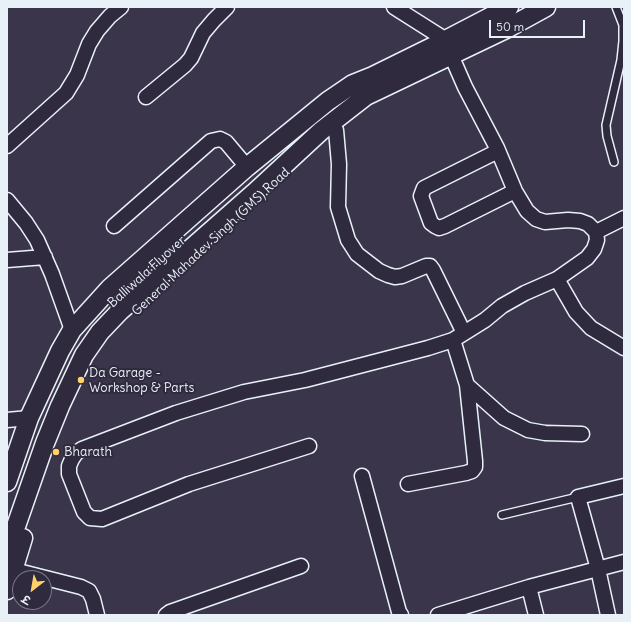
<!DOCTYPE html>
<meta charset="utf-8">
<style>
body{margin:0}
#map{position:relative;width:631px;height:622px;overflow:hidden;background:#3a354a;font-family:Delius,"Playpen Sans Deva",sans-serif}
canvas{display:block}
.frame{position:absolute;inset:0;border:8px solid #e8f1f8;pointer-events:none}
.north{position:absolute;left:12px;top:570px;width:40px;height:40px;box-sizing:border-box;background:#2f2a3d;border:1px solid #797a88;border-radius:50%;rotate:211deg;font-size:11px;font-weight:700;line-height:16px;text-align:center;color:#e8f1f8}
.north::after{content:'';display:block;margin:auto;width:14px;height:18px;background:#ffd166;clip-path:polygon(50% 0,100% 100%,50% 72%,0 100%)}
.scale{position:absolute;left:489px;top:20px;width:96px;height:18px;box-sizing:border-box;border:2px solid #e8f1f8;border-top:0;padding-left:5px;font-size:12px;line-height:14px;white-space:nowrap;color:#e8f1f8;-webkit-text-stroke:3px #2f2a3d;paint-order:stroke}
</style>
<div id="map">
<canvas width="631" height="622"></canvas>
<div class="frame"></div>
<div class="north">उ</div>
<div class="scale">50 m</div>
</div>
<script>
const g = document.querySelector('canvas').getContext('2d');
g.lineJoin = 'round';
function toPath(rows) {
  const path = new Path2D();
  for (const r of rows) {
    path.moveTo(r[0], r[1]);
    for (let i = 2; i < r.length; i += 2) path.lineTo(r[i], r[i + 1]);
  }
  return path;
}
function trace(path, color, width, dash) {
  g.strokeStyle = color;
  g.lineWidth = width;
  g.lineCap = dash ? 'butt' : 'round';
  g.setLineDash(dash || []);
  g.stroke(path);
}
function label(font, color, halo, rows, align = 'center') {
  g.font = font + ' Delius,sans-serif';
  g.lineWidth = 4;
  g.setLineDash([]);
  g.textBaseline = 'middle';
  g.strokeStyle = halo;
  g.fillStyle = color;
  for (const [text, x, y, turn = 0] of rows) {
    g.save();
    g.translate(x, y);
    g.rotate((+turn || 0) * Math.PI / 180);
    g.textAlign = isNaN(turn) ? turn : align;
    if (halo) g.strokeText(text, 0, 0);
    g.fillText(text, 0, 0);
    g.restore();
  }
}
const service = toPath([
 [614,162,607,136,606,125,621,60,623,41,623,25,616,7],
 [502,515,578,497]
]);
const minor = toPath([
 [394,7,446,40],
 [451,55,465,87,497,148,515,191,527,211,536,219,545,222,568,220,580,221,588,224,596,232,597,240,594,249,587,258,557,279],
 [146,97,185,65,191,58,203,33,214,20,227,7],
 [336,130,339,164,338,207,348,240,357,254,379,271,388,275,395,277,402,276,426,266,430,266,433,270,464,333],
 [7,146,66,93,77,75,89,44,97,31,110,16,121,7],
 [498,151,424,188,421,196,431,223,435,226,439,228,445,226,515,191],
 [7,200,26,223,37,240,52,274,72,330],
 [114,226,211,141,220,139,226,142,247,167],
 [596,232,624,218],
 [7,260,45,257],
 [453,340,467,385,504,418,528,430,545,433,582,434],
 [7,420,29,418],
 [309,446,189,484,102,519,90,518,84,512,69,474,69,466,72,459,76,453,82,449,176,413,244,392,305,380,428,348,453,340,485,320,502,306,525,293,557,279,576,312,591,328,624,348],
 [362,476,399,612,401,615],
 [408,484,466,473,472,471,475,467,475,461,467,385],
 [14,570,81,587,89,591,93,599,97,615],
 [529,587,536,615],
 [166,615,170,612,301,566],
 [438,615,529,587,624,562],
 [608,615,598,569,578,497,624,486]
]);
const tertiary = toPath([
 [7,482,29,418,60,351,72,330,110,288,247,167,328,101,353,84,373,76,436,45,509,7],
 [7,552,45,443,60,406,84,355,100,332,120,311,254,193,321,131,366,96,506,29,546,7],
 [7,590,23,538]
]);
trace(service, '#e8f1f8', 10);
trace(minor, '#e8f1f8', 17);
trace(tertiary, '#e8f1f8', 21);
trace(service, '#2f2a3d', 7);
trace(minor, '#2f2a3d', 14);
trace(tertiary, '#2f2a3d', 18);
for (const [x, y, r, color] of [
 [81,380,4,"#ffd166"],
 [56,452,4,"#ffd166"]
]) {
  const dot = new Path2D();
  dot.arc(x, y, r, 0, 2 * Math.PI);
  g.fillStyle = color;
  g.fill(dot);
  trace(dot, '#2f2a3d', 1.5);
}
label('13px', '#e8f1f8', '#2f2a3d', [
 ["General Mahadev Singh (GMS) Road",211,242,-43],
 ["Balliwala Flyover",147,272,-42]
]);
label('13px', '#e8f1f8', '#2f2a3d', [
 ["Da Garage -",89,373],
 ["Workshop & Parts",89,388],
 ["Bharath",64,452]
], 'left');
</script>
